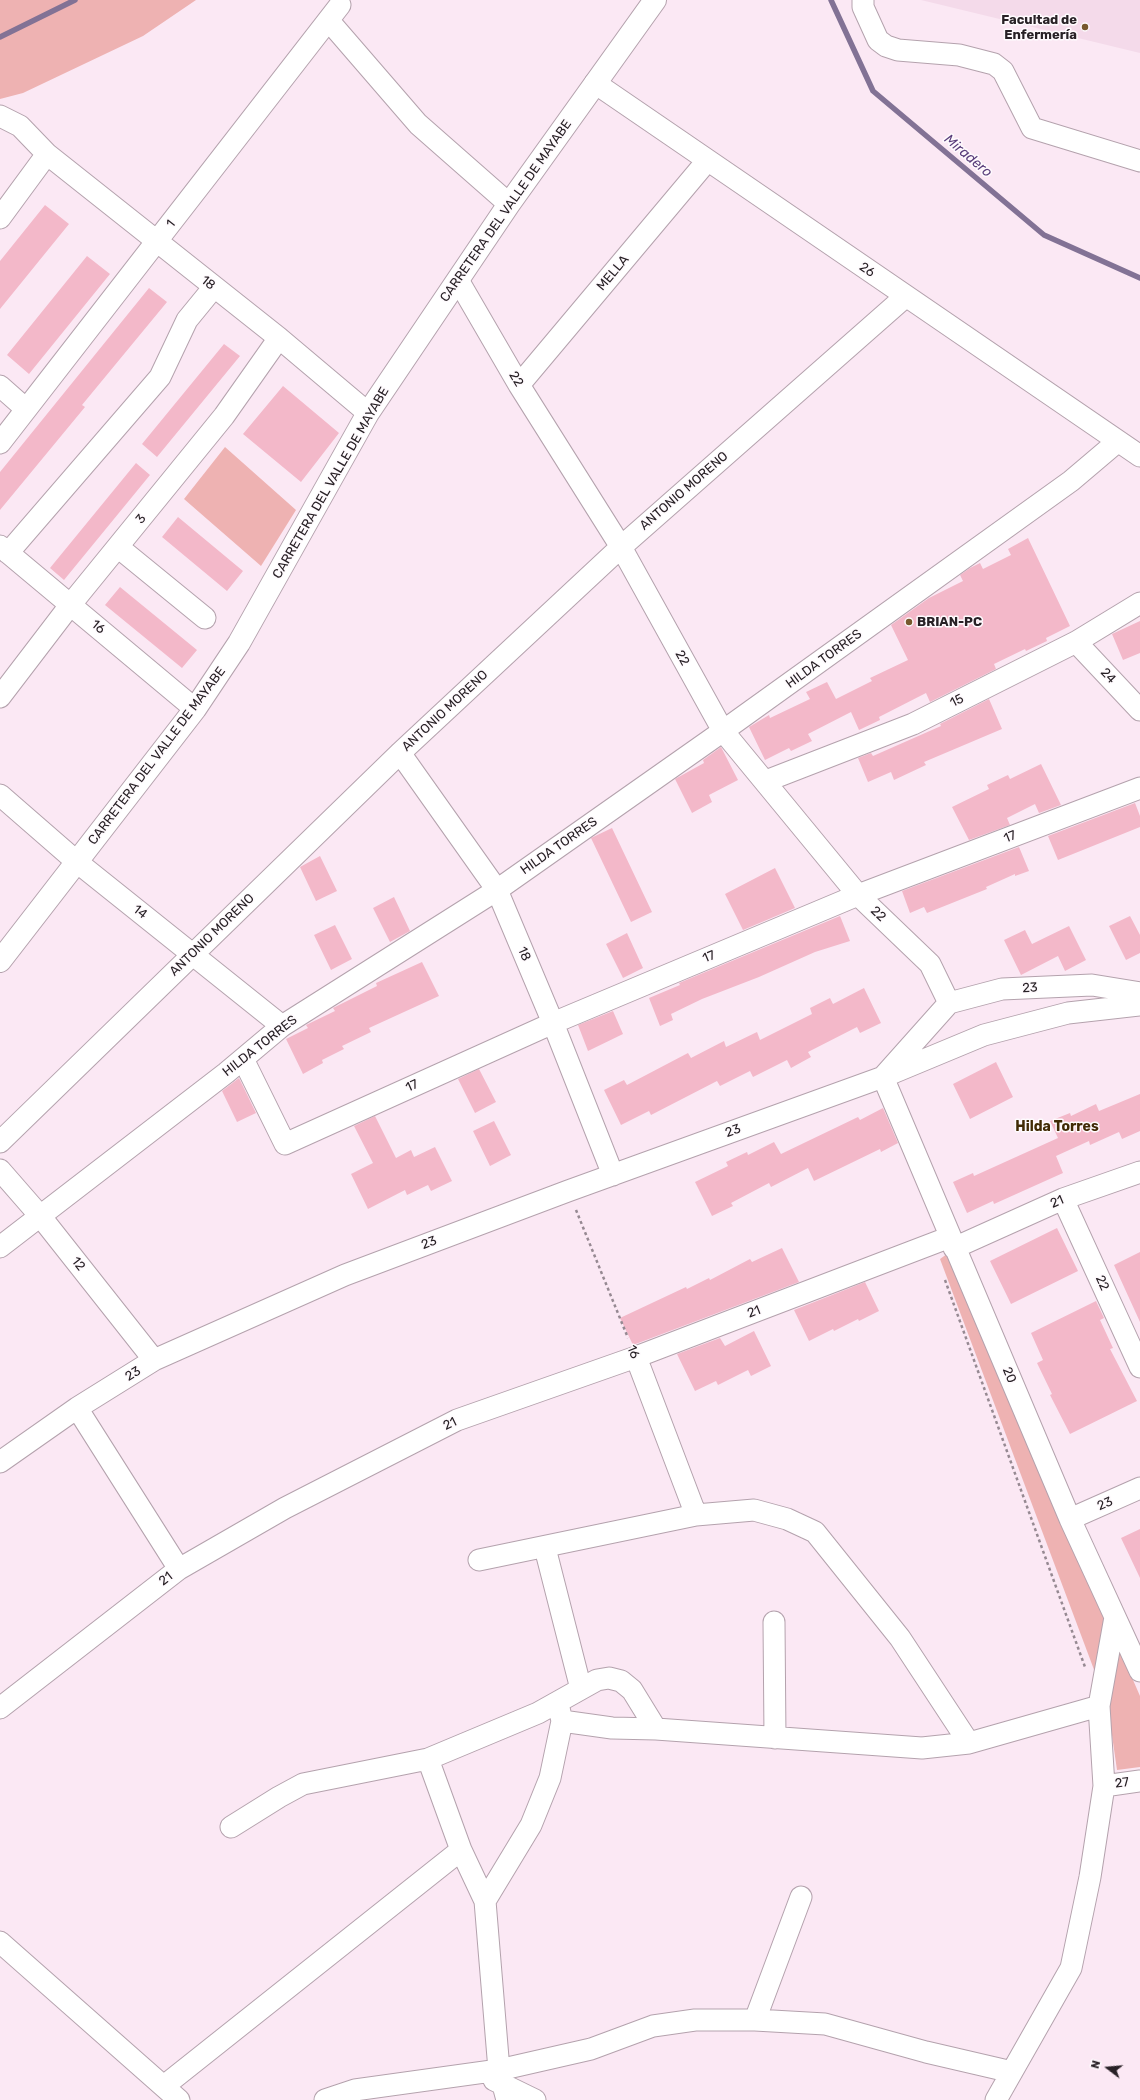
<!DOCTYPE html>
<meta charset="utf-8">
<style>
body{margin:0}
#map{position:relative;width:1140px;height:2100px;overflow:hidden;background:#fbe8f4;font-family:Rubik,sans-serif}
canvas{display:block}
.north{position:absolute;left:1088px;top:2048px;width:40px;height:40px;-webkit-text-stroke:3px #fefafd;paint-order:stroke;rotate:286deg;font-size:11px;font-weight:700;line-height:16px;text-align:center;color:#282126}
.north::after{content:'';display:block;margin:auto;width:14px;height:18px;background:#282126;clip-path:polygon(50% 0,100% 100%,50% 72%,0 100%)}
</style>
<div id="map">
<canvas width="1140" height="2100"></canvas>
<div class="north">N</div>
</div>
<script>
const g = document.querySelector('canvas').getContext('2d');
g.lineJoin = 'round';
function fillPath(path, color) {
  g.fillStyle = color;
  g.fill(path, 'evenodd');
}
function toPath(rows) {
  const path = new Path2D();
  for (const r of rows) {
    path.moveTo(r[0], r[1]);
    for (let i = 2; i < r.length; i += 2) path.lineTo(r[i], r[i + 1]);
  }
  return path;
}
function trace(path, color, width, dash) {
  g.strokeStyle = color;
  g.lineWidth = width;
  g.lineCap = dash ? 'butt' : 'round';
  g.setLineDash(dash || []);
  g.stroke(path);
}
function label(font, color, halo, rows, align = 'center') {
  g.font = font + ' Rubik,sans-serif';
  g.lineWidth = 3;
  g.setLineDash([]);
  g.textBaseline = 'middle';
  g.strokeStyle = halo;
  g.fillStyle = color;
  for (const [text, x, y, turn = 0] of rows) {
    g.save();
    g.translate(x, y);
    g.rotate((+turn || 0) * Math.PI / 180);
    g.textAlign = isNaN(turn) ? turn : align;
    if (halo) g.strokeText(text, 0, 0);
    g.fillText(text, 0, 0);
    g.restore();
  }
}
fillPath(toPath([
 [921,0,1140,0,1140,53]
]), '#f4daea');
fillPath(toPath([
 [0,0,196,0,143,36,23,93,0,99],
 [225,447,296,510,261,566,184,499],
 [947,1254,1140,1696,1140,1767,1117,1770,1108,1707,940,1259]
]), '#eeb2b2');
trace(toPath([
 [831,0,873,91,1044,235,1140,278],
 [0,37,75,0]
]), '#827295', 5.5);
fillPath(toPath([
 [45,205,69,224,0,309,0,261],
 [87,256,110,274,29,374,7,355],
 [149,288,167,302,82,405,85,407,0,510,0,472],
 [224,344,240,356,157,457,142,444],
 [283,386,339,433,301,482,243,434],
 [136,463,150,475,64,580,50,568],
 [178,517,243,571,227,591,162,537],
 [1028,538,1070,626,1046,638,1047,641,1026,651,1025,649,994,664,996,669,930,702,926,693,879,717,880,720,859,730,851,712,808,734,812,741,791,751,789,748,765,760,749,727,769,715,770,718,810,699,806,692,827,682,836,699,872,681,870,678,908,660,891,625,929,598,963,581,960,575,970,568,980,563,983,569,1011,555,1008,549],
 [120,587,197,650,182,668,105,605],
 [1140,621,1140,653,1123,660,1112,634],
 [989,699,1002,729,924,762,926,765,894,780,891,772,868,782,858,758,871,753,873,756,941,726,940,724],
 [721,747,738,780,709,795,712,802,692,813,675,779,704,763,703,760],
 [1041,764,1061,805,1039,813,1035,804,1007,818,1010,825,969,840,952,807,989,789,987,785,1008,775,1010,779],
 [1135,803,1140,816,1140,827,1058,860,1048,836],
 [612,828,652,912,631,922,591,838],
 [1019,847,1029,871,1015,876,1015,874,986,887,987,889,927,913,924,907,910,913,902,891],
 [320,856,337,891,316,901,300,867],
 [775,868,795,908,743,930,725,894],
 [394,897,410,931,390,942,373,908],
 [840,916,850,941,815,952,759,977,702,999,671,1014,673,1020,660,1026,649,998,680,985,679,983],
 [1130,916,1140,935,1140,953,1126,960,1109,926],
 [335,925,352,959,331,970,314,935],
 [1069,926,1086,960,1065,971,1058,956,1021,975,1004,940,1025,930,1032,944],
 [627,933,643,968,623,978,606,944],
 [422,962,439,996,369,1028,371,1032,342,1046,344,1049,322,1060,323,1063,303,1074,286,1039,308,1028,306,1025,335,1011,333,1008,377,986,376,983],
 [864,988,881,1023,860,1033,857,1027,808,1052,811,1057,791,1068,787,1060,753,1077,750,1071,720,1086,717,1081,651,1115,649,1111,621,1125,604,1090,624,1080,627,1085,688,1053,691,1058,724,1041,726,1047,757,1032,760,1040,812,1014,810,1008,830,998,833,1004],
 [613,1011,623,1034,588,1051,578,1025],
 [996,1062,1013,1097,970,1119,953,1084],
 [479,1069,496,1102,475,1113,458,1079],
 [239,1078,256,1113,237,1122,222,1091],
 [1140,1094,1140,1131,1122,1139,1119,1132,1090,1145,1089,1141,1056,1156,1063,1173,994,1204,993,1201,967,1213,953,1182,973,1173,974,1176,1058,1138,1050,1121,1070,1113,1071,1116,1096,1104,1099,1111],
 [883,1108,898,1143,881,1152,880,1149,814,1181,808,1168,771,1187,769,1183,731,1203,733,1206,712,1216,695,1182,728,1166,726,1162,747,1152,748,1155,774,1142,781,1154,858,1117,860,1120],
 [375,1116,396,1158,411,1150,414,1157,435,1147,452,1181,431,1191,428,1185,407,1195,405,1190,368,1209,351,1174,373,1163,354,1126],
 [494,1121,511,1155,490,1166,473,1131],
 [1057,1228,1078,1271,1011,1304,990,1261],
 [782,1248,799,1282,633,1345,620,1318,686,1287,687,1289,709,1278,710,1280,750,1259,752,1262],
 [1140,1252,1140,1322,1114,1265],
 [865,1282,879,1311,859,1321,858,1319,834,1331,833,1329,809,1341,794,1310],
 [1096,1301,1104,1318,1100,1320,1113,1348,1110,1349,1137,1401,1070,1434,1050,1395,1052,1394,1037,1363,1043,1360,1031,1333],
 [754,1331,771,1366,751,1376,748,1370,718,1385,716,1381,695,1391,677,1354,720,1338,725,1346],
 [1140,1529,1140,1578,1121,1538]
]), '#f3b8c9');
const minor = toPath([
 [863,0,863,7,878,40,886,46,898,50,959,55,994,64,1003,71,1032,128,1140,161],
 [329,21,418,124,509,204],
 [595,83,1140,456],
 [0,116,20,126,47,154,279,338,368,413],
 [0,218,47,154],
 [458,280,519,385,621,547,723,731,858,895,930,964,949,1003],
 [519,385,707,161],
 [0,386,26,409],
 [0,443,340,5],
 [0,546,195,709],
 [118,547,205,618],
 [8,553,160,377,187,320,214,287],
 [1076,642,1140,710],
 [0,697,71,604,224,416,279,338],
 [400,753,497,890,553,1023,613,1175],
 [766,781,913,724,1076,642,1140,603],
 [0,795,77,862,282,1026],
 [1140,993,1092,985,1002,989,949,1003,883,1077,1070,1519,1140,1671],
 [243,1059,285,1144,553,1023,858,895,1140,788],
 [0,1142,400,753,621,547,906,296],
 [0,1170,41,1217,154,1360],
 [1063,1199,1140,1367],
 [0,1247,226,1073,282,1026,497,890,723,731,1071,481,1117,442],
 [954,1248,1063,1199,1140,1172],
 [636,1357,696,1515],
 [77,1408,179,1569],
 [0,1462,77,1408,154,1360,345,1275,568,1191,883,1077,984,1035,1068,1013,1140,1005],
 [1070,1519,1140,1488],
 [545,1548,581,1689],
 [479,1560,696,1515,754,1510,787,1519,815,1532,900,1638,969,1743],
 [774,1622,775,1738],
 [0,1708,179,1569,285,1508,457,1420,636,1357,950,1237],
 [562,1721,612,1728,656,1729,922,1748,969,1743,1099,1706],
 [428,1759,461,1850,485,1901,499,2070,507,2100],
 [1104,1786,1140,1781],
 [231,1827,279,1797,303,1784,428,1759,538,1713,597,1680,609,1678,621,1681,632,1690,656,1729],
 [485,1901,531,1825,550,1778,562,1721,559,1708],
 [0,1942,179,2100],
 [755,2020,801,1897],
 [494,2080,535,2100],
 [164,2086,461,1850],
 [325,2100,355,2090,499,2070,591,2049,653,2026,695,2020,755,2020,825,2024,926,2052,1012,2072],
 [996,2100,1071,1968,1090,1877,1104,1786,1099,1706,1115,1617]
]);
const major = toPath([
 [0,961,195,709,239,643,368,413,509,204,655,0]
]);
trace(minor, '#b4a2ad', 23);
trace(major, '#b4a2ad', 24);
trace(toPath([
 [576,1210,628,1338],
 [945,1280,1085,1667]
]), '#968992', 2.5, [3, 3]);
trace(minor, '#fff', 21);
trace(major, '#fff', 22);
for (const [x, y, r, color] of [
 [1085,27,4,"#77582d"],
 [909,622,4,"#77582d"]
]) {
  const dot = new Path2D();
  dot.arc(x, y, r, 0, 2 * Math.PI);
  g.fillStyle = color;
  g.fill(dot);
  trace(dot, '#fefafd', 1.5);
}
label('bold 13px', '#282126', '#fefafd', [
 ["Facultad de",1077,20],
 ["Enfermería",1077,35],
 ["BRIAN-PC",917,622,"left"]
], 'right');
label('13px', '#282126', '#fefafd', [
 ["CARRETERA DEL VALLE DE MAYABE",506,211,-55],
 ["1",171,224,-52],
 ["26",867,270,34],
 ["MELLA",613,273,-50],
 ["18",208,283,39],
 ["22",516,379,59],
 ["CARRETERA DEL VALLE DE MAYABE",331,483,-60],
 ["ANTONIO MORENO",684,491,-41],
 ["3",141,519,-51],
 ["16",98,627,40],
 ["22",682,658,61],
 ["HILDA TORRES",824,659,-36],
 ["24",1108,676,47],
 ["15",957,701,-27],
 ["ANTONIO MORENO",445,711,-43],
 ["CARRETERA DEL VALLE DE MAYABE",157,756,-53],
 ["17",1010,837,-21],
 ["HILDA TORRES",559,846,-35],
 ["14",140,912,38],
 ["22",878,914,44],
 ["ANTONIO MORENO",212,935,-44],
 ["18",524,954,67],
 ["17",709,957,-23],
 ["23",1030,988,-3],
 ["HILDA TORRES",260,1046,-38],
 ["17",412,1086,-24],
 ["23",733,1131,-20],
 ["21",1057,1202,-23],
 ["23",429,1243,-21],
 ["12",78,1264,52],
 ["22",1102,1283,65],
 ["21",754,1312,-21],
 ["16",633,1352,68],
 ["23",133,1374,-32],
 ["20",1009,1375,67],
 ["21",450,1424,-26],
 ["23",1105,1504,-24],
 ["21",166,1579,-38],
 ["27",1122,1783,-8]
]);
label('italic 14px', '#5a3e7b', '#fefafd', [
 ["Miradero",968,156,40]
]);
label('bold 14px', '#412a05', '#fefafd', [
 ["Hilda Torres",1057,1127]
]);
</script>
